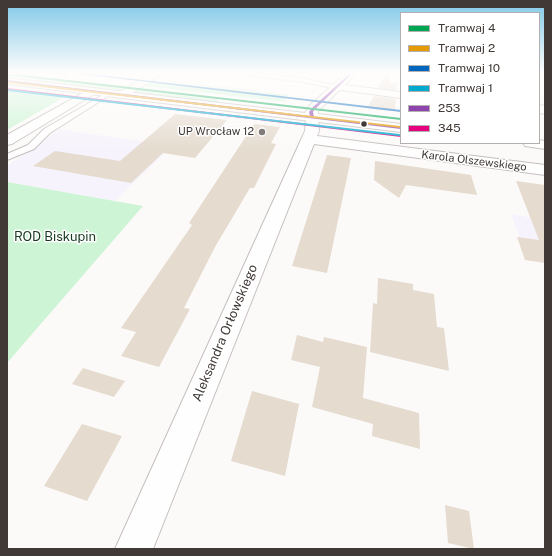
<!DOCTYPE html>
<meta charset="utf-8">
<style>
body{margin:0}
#map{position:relative;width:552px;height:556px;overflow:hidden;background:#fcfaf9;font-family:"Public Sans",sans-serif}
canvas{display:block}
.frame{position:absolute;inset:0;border:8px solid #403936;pointer-events:none}
.legend{position:absolute;left:400px;top:12px;width:140px;height:132px;box-sizing:border-box;background:#fff;border:1px solid #b3b0af;margin:0;padding:5px 7px;list-style:none;font-size:12px;color:#403936}
.legend li{display:flex;align-items:center;gap:8px;height:20px}
.legend b{width:20px;border:1px solid #b3b0af}
</style>
<div id="map">
<canvas width="552" height="556"></canvas>
<div class="frame"></div>
<ul class="legend">
<li><b style="height:5px;background:#00a651"></b>Tramwaj 4</li>
<li><b style="height:5px;background:#e59b05"></b>Tramwaj 2</li>
<li><b style="height:5px;background:#0065bd"></b>Tramwaj 10</li>
<li><b style="height:5px;background:#00a9ce"></b>Tramwaj 1</li>
<li><b style="height:5px;background:#8e44ad"></b>253</li>
<li><b style="height:5px;background:#e5007d"></b>345</li>
</ul>
</div>
<script>
const g = document.querySelector('canvas').getContext('2d');
g.lineJoin = 'round';
function fillPath(path, color) {
  g.fillStyle = color;
  g.fill(path, 'evenodd');
}
function toPath(rows) {
  const path = new Path2D();
  for (const r of rows) {
    path.moveTo(r[0], r[1]);
    for (let i = 2; i < r.length; i += 2) path.lineTo(r[i], r[i + 1]);
  }
  return path;
}
function trace(path, color, width, dash) {
  g.strokeStyle = color;
  g.lineWidth = width;
  g.lineCap = dash ? 'butt' : 'round';
  g.setLineDash(dash || []);
  g.stroke(path);
}
function label(font, color, halo, rows, align = 'center') {
  g.font = font + ' "Public Sans",sans-serif';
  g.lineWidth = 3;
  g.setLineDash([]);
  g.textBaseline = 'middle';
  g.strokeStyle = halo;
  g.fillStyle = color;
  for (const [text, x, y, turn = 0] of rows) {
    g.save();
    g.translate(x, y);
    g.rotate((+turn || 0) * Math.PI / 180);
    g.textAlign = isNaN(turn) ? turn : align;
    if (halo) g.strokeText(text, 0, 0);
    g.fillText(text, 0, 0);
    g.restore();
  }
}
fillPath(toPath([
 [60,129,172,146,115,201,7,182,7,166],
 [511,214,545,220,545,254,524,250]
]), '#f6f3fc');
fillPath(toPath([
 [7,75,44,79,127,89,116,91,7,78],
 [152,81,288,95,284,101,297,103,143,86],
 [7,88,68,95,7,130],
 [136,90,219,100,216,103,136,93,134,91],
 [7,182,143,206,7,363]
]), '#cdf4d5');
fillPath(toPath([
 [386,73,390,73,390,83,397,83,396,90,378,88],
 [374,96,396,99,395,110,391,109,391,111,367,108],
 [175,114,227,120,195,158,163,153,131,183,33,166,55,151,120,161],
 [254,124,280,127,271,143,276,144,254,188,250,188,215,247,184,308,190,309,159,367,121,356,136,332,121,328,192,225,189,223],
 [327,155,351,158,327,273,292,266],
 [375,161,471,175,477,195,406,185,399,198,374,180],
 [516,181,545,185,545,263,525,260,517,237,539,240],
 [378,278,413,284,413,290,434,294,437,327,444,328,449,371,370,352,373,303,377,304],
 [297,335,323,342,324,337,367,347,363,398,419,413,420,449,372,436,373,424,312,407,320,367,291,360],
 [83,368,125,381,114,397,72,384],
 [252,391,299,404,285,476,231,461],
 [82,424,122,436,87,501,44,486],
 [445,505,469,511,474,549,448,543]
]), '#e5dbcf');
const lane = toPath([
 [229,73,254,73,303,78,340,87,337,89,303,82,229,73],
 [108,92,113,93,50,133,34,149,7,160,7,154,28,145,44,129,108,92]
]);
const street = toPath([
 [151,73,164,73,127,96,123,97,117,94,151,73],
 [337,84,401,92,401,98,333,89,332,87,337,84],
 [92,88,96,89,97,91,96,93,12,144,7,145,7,135,92,88],
 [539,105,545,106,545,114,539,113,539,105],
 [312,113,316,114,318,117,319,131,317,136,545,165,545,175,314,144,153,549,115,549,305,131,306,117,308,114,312,113]
]);
const secondary = toPath([
 [346,73,357,73,318,111,318,114,401,124,401,132,7,84,7,78,305,113,309,106,346,73],
 [539,140,545,141,545,149,525,146,523,143,539,143,539,140]
]);
trace(lane, '#c3bfbe', 2);
trace(street, '#c3bfbe', 2);
trace(secondary, '#c3bfbe', 2);
trace(toPath([
 [94,73,121,76],
 [172,82,259,91],
 [7,102,16,98]
]), '#e2e0e0', 1, [1.5, 1]);
fillPath(lane, '#fffefe');
fillPath(street, '#fffefe');
fillPath(secondary, '#fffefe');
fillPath(toPath([
 [350,73,353,73,314,110,313,112,314,117,401,127,401,129,7,82,7,80,310,116,309,112,312,108,350,73]
]), '#8e44ad');
fillPath(toPath([
 [7,88,400,135,401,135,401,137,7,90,7,88]
]), '#e5007d');
fillPath(toPath([
 [7,73,401,118,401,120,7,75,7,73]
]), '#00a651');
fillPath(toPath([
 [7,81,400,126,401,126,401,128,7,83,7,81]
]), '#e59b05');
fillPath(toPath([
 [82,73,401,110,401,112,71,73,82,73]
]), '#0065bd');
fillPath(toPath([
 [7,89,399,134,401,135,399,136,7,91,7,89]
]), '#00a9ce');
const sky = g.createLinearGradient(0, 0, 0, 151);
sky.addColorStop(0, '#7fc8e8');
sky.addColorStop(0.48, '#fefdfc');
sky.addColorStop(1, '#fefdfc00');
g.fillStyle = sky;
g.fillRect(0, 0, 552, 151);
for (const [x, y, r, color] of [
 [364,124,3.5,"#403936"],
 [262,132,4,"#827d7a"]
]) {
  const dot = new Path2D();
  dot.arc(x, y, r, 0, 2 * Math.PI);
  g.fillStyle = color;
  g.fill(dot);
  trace(dot, '#fff', 1.5);
}
label('11px', '#403936', '#fff', [
 ["UP Wrocław 12",254,132]
], 'right');
label('11px', '#403936', '#fff', [
 ["Karola Olszewskiego",474,161,7]
]);
label('13px', '#173a21', '#fff', [
 ["ROD Biskupin",55,237]
]);
label('13px', '#403936', '#fff', [
 ["Aleksandra Orłowskiego",225,333,-67]
]);
</script>
